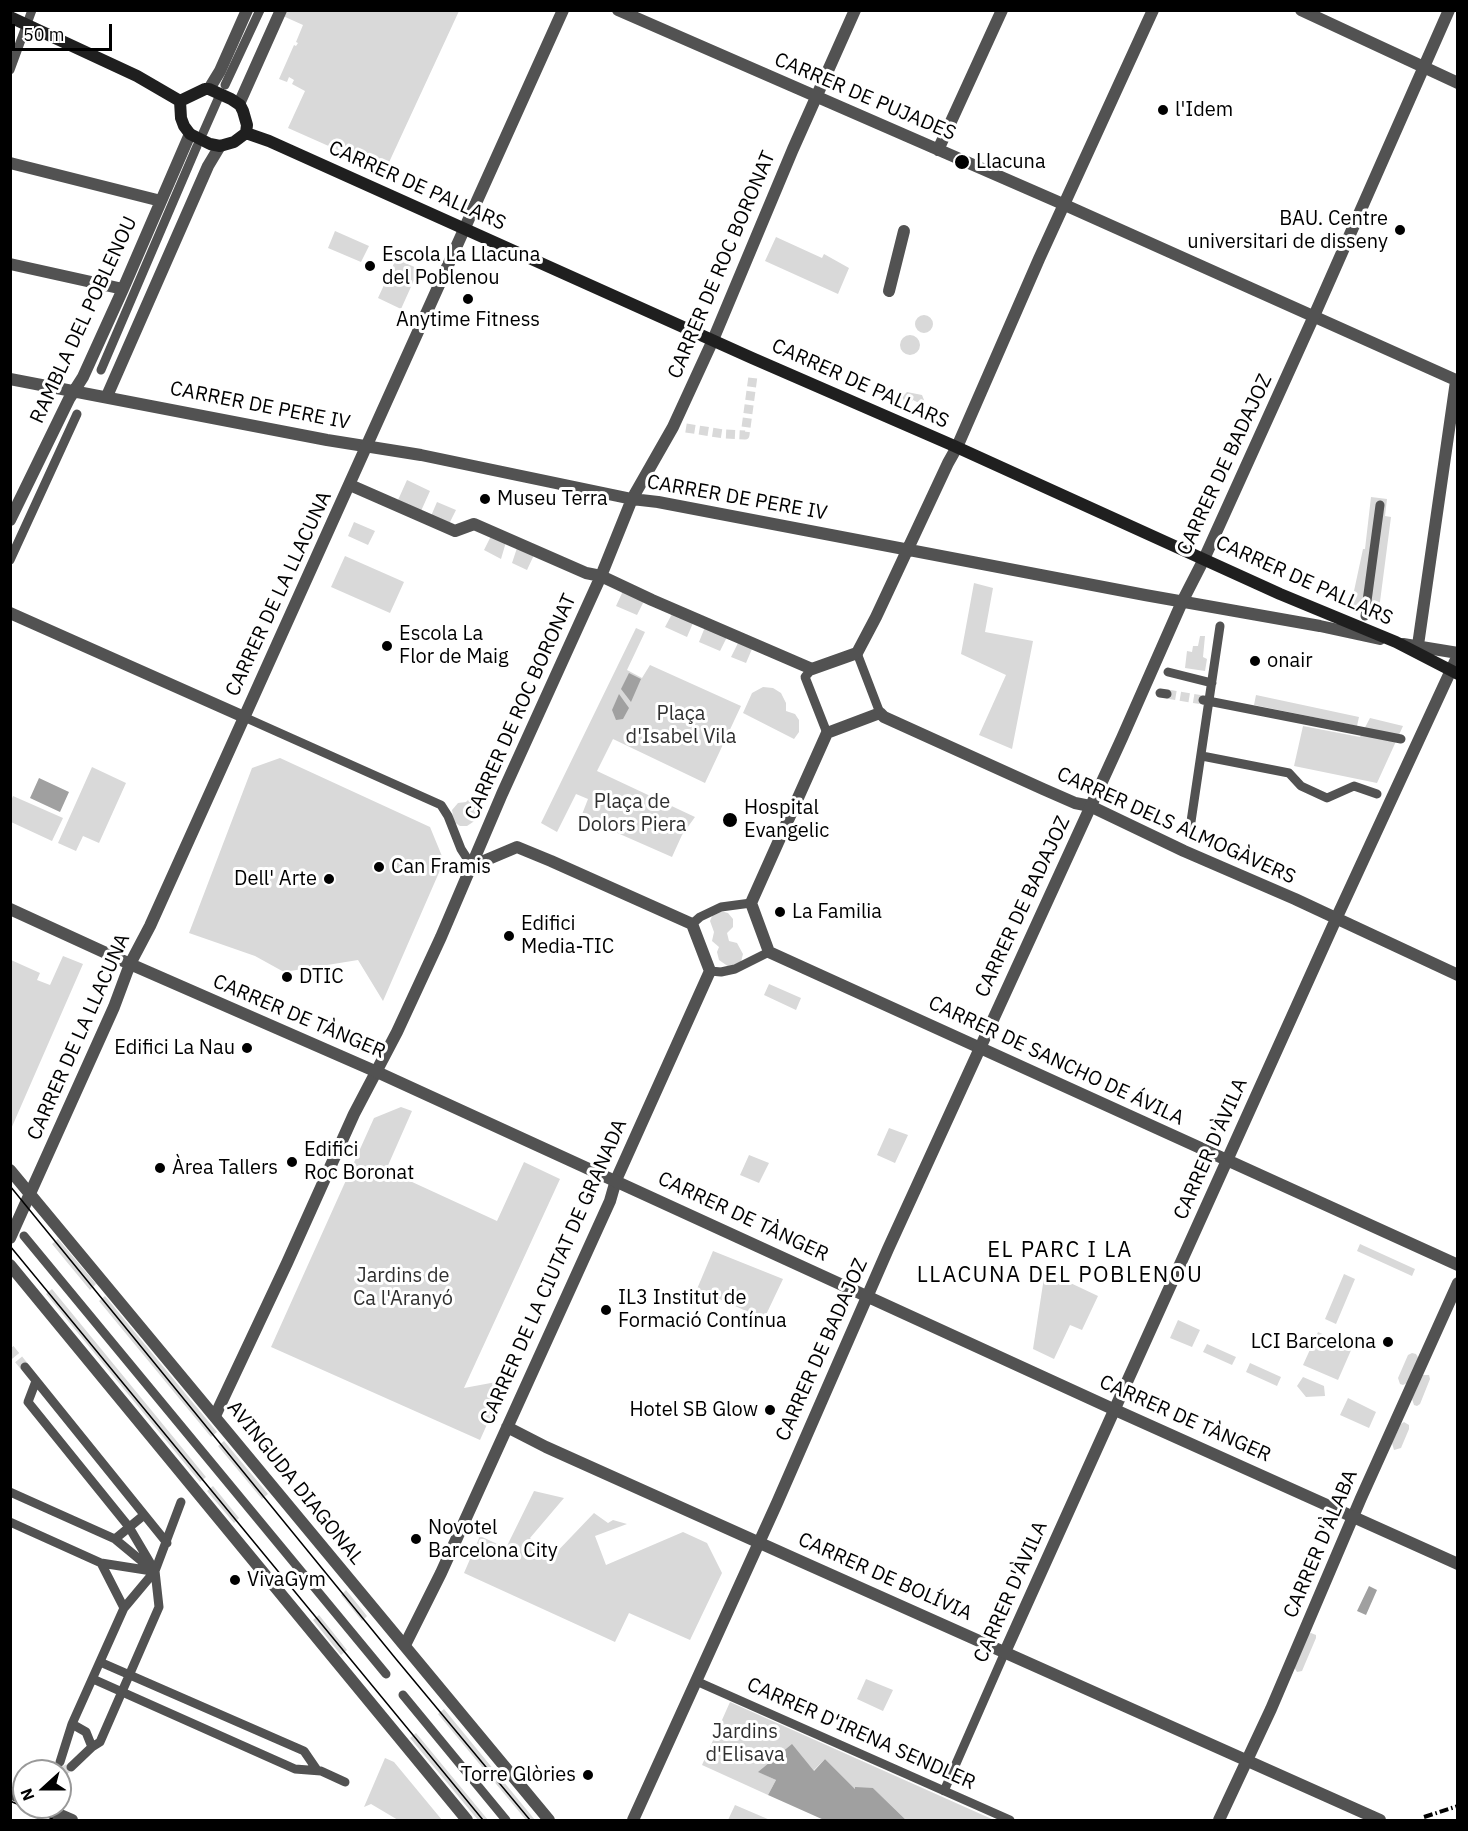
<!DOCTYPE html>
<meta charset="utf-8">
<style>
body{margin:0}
#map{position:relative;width:1468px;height:1831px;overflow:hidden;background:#fff;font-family:"IBM Plex Sans",sans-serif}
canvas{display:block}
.frame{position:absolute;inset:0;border:12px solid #000;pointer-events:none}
.north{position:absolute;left:12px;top:1759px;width:60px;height:60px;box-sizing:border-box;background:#fff;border:2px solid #999;border-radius:50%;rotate:249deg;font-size:16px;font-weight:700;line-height:24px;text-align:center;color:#000}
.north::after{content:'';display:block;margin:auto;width:21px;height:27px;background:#000;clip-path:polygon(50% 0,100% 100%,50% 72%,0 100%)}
.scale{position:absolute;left:12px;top:24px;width:100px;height:27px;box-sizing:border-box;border:3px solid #000;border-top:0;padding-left:8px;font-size:18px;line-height:21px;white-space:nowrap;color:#000;-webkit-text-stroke:4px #fff;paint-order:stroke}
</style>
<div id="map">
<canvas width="1468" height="1831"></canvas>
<div class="frame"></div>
<div class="north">N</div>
<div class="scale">50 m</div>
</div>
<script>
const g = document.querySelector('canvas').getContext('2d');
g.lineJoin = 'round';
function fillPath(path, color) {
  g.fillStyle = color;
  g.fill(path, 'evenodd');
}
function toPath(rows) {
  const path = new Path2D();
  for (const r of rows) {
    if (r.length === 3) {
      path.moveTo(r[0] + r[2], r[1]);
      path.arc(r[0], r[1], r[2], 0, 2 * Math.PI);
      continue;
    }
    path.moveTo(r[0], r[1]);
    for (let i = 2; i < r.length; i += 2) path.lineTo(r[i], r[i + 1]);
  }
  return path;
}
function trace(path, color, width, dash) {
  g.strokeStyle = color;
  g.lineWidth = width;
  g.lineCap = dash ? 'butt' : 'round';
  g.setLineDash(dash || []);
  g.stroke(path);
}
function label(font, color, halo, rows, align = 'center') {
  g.font = font + ' "IBM Plex Sans",sans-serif';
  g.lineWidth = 6;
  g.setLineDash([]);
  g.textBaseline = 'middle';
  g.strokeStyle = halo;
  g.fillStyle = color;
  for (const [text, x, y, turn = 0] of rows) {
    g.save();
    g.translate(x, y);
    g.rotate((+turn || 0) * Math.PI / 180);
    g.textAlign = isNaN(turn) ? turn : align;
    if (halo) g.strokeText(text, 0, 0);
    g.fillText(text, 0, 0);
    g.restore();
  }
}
fillPath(toPath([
 [286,11,459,11,385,171,288,128,305,91,292,84,294,80,289,77,287,82,279,79,294,45,296,46,298,43,296,42,303,25,283,16],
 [335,231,369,246,361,262,328,248],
 [776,237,822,258,824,254,849,268,838,294,765,261],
 [396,259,419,269,401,309,378,298],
 [924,324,9],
 [910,345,10],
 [907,392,922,395,924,400,921,407,917,409,919,403,913,400,909,406,906,404,902,397],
 [407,480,430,491,421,511,398,500],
 [1371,497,1387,499,1385,516,1391,517,1378,617,1351,605,1363,549,1365,549],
 [437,502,456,510,449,524,431,516],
 [354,522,375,531,368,545,348,536],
 [491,536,506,542,501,559,484,550],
 [517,548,534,555,527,570,512,563],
 [345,556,404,582,390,613,331,587],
 [974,583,993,588,985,632,1033,641,1012,749,979,735,1006,675,961,654],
 [623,591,644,601,637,615,616,606],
 [672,614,693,623,687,637,665,627],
 [705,627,727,637,720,651,699,642],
 [636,628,645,632,627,670,642,678,650,665,741,706,705,783,613,739,597,771,695,817,682,835,672,857,581,817,588,799,576,794,557,832,541,823],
 [1200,636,1205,636,1203,657,1207,659,1205,671,1185,668,1187,651,1192,652,1193,646,1198,646],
 [738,643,752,649,746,663,731,657],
 [763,687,773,688,781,693,786,703,786,711,795,714,799,720,799,732,794,739,743,713,752,693],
 [1256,695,1359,717,1357,726,1254,705],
 [1370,718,1403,726,1377,783,1294,766,1303,726,1360,737],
 [280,758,430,827,444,861,383,1001,358,960,284,972,255,956,189,933,252,768],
 [92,767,126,783,99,843,83,836,76,851,58,843],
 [13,796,63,818,52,841,11,822,11,801],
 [470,798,479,801,482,807,473,822,467,826,460,826,454,822,452,810,458,803,466,802],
 [721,911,728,913,733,919,733,927,727,933,729,941,737,943,743,954,741,962,729,967,719,960,717,952,719,947,712,941,714,932,710,921,713,914],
 [63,956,83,964,11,1129,11,960,40,973,37,980,50,985],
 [769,984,801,998,796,1010,764,995],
 [401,1107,412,1111,386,1170,497,1221,524,1162,560,1179,464,1388,507,1380,480,1440,271,1347,374,1118],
 [889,1128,908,1135,895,1163,877,1155],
 [749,1155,769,1163,759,1183,740,1175],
 [58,1239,96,1284,90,1290,52,1244],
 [1360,1244,1415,1269,1412,1276,1357,1251],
 [713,1251,783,1279,764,1319,697,1289],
 [1045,1271,1098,1296,1082,1330,1070,1325,1054,1359,1033,1349],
 [1344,1274,1355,1279,1336,1324,1325,1319],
 [52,1289,206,1477,200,1482,46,1294],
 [105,1296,217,1432,211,1437,99,1301],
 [1178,1320,1200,1330,1192,1347,1170,1338],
 [1318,1332,1352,1348,1338,1380,1303,1365],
 [1207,1344,1236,1357,1232,1365,1203,1352],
 [1412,1353,1416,1354,1419,1359,1407,1383,1403,1385,1400,1384,1398,1378,1408,1355],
 [1250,1363,1281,1377,1277,1386,1246,1372],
 [1423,1375,1429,1375,1430,1379,1420,1404,1417,1406,1414,1405,1412,1399],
 [1303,1377,1324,1386,1325,1396,1306,1397,1297,1386],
 [1348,1398,1376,1412,1369,1428,1340,1415],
 [1404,1422,1409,1425,1409,1429,1401,1448,1394,1450,1392,1443,1401,1424],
 [224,1441,268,1494,262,1499,218,1446],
 [213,1486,239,1518,234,1523,207,1491],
 [534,1491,564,1498,530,1538,550,1559,594,1513,608,1523,613,1520,627,1524,595,1536,606,1565,683,1532,707,1543,722,1573,690,1640,629,1613,615,1642,464,1573,480,1536,506,1548],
 [346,1590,367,1616,362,1621,341,1595],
 [319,1615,347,1650,341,1655,313,1620],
 [1311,1633,1316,1635,1316,1638,1302,1671,1297,1672,1294,1667,1308,1634],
 [866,1679,893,1690,883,1711,857,1699],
 [730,1702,994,1820,906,1820,873,1788,855,1789,825,1759,814,1770,815,1773,759,1772,776,1780,768,1795,702,1765],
 [444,1709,535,1820,526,1820,438,1714],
 [416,1733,488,1820,478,1820,410,1738],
 [385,1758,394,1762,442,1820,398,1820,371,1804,364,1807],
 [735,1805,770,1820,728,1820]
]), '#d9d9d9');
fillPath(toPath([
 [629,673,641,679,631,702,621,689],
 [619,694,629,708,623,719,616,720,612,710],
 [39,778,69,792,60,812,30,798],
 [1369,1586,1377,1590,1366,1615,1357,1611],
 [792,1744,814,1771,825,1759,855,1789,855,1787,873,1788,906,1820,824,1820,768,1795,776,1780,758,1772]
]), '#a0a0a0');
trace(toPath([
 [686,428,724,434,745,435,753,376],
 [1167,694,1203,700],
 [10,1349,25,1367],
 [60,1772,71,1767]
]), '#d9d9d9', 9, [9, 4.5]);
trace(toPath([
 [10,70,32,10],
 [225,85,260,10],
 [203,133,218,99],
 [101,370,197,146],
 [10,560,77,414],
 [1365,616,1380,505],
 [857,653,880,713],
 [812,669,805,677,827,733],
 [1168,672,1212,683],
 [1160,693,1167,694],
 [1203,700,1401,739],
 [244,717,441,805,448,816,461,849,472,866],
 [1202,756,1289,773,1301,786,1327,798,1354,786,1377,794],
 [1189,835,1220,626],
 [692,924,700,917,721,907,751,903],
 [710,971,721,972,735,969,769,952],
 [24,1236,386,1674],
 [25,1367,167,1543],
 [36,1381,28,1402,129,1527,155,1571,159,1607,100,1742,92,1747],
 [10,1492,115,1539,150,1568],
 [10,1522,101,1563,152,1571],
 [115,1539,144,1515],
 [101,1563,124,1608],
 [100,1662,304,1751,317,1770],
 [93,1679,295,1769,321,1771,345,1782],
 [696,1681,1010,1820],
 [403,1695,506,1820],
 [60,1762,72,1724],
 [71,1767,92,1747,86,1732,72,1724,124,1608,155,1571,181,1502],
 [944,1791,1005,1652]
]), '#525252', 9);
trace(toPath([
 [618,10,1056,201,1458,381],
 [209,89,220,71,247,10],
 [239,104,281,10],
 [938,150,1002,10],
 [10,163,161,201],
 [10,264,123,289],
 [889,291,904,231],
 [10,379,327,440,421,455,632,499,658,502,1145,595,1320,626,1380,639],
 [107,396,208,166,220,146],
 [350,485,455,531,474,524,586,573,601,576,652,600,812,669,857,653,876,617,948,463,957,447,1039,259,1153,10],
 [10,520,69,399,83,377,123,289,190,134],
 [10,613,244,717],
 [1403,644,1458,653],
 [1417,652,1456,381],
 [1458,975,1295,899,1184,851,1090,806,1075,803,1043,789,884,717,880,713,827,733,751,903,769,952,1458,1265],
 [215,1416,287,1263,354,1114,397,1032,441,937,502,794,601,576,632,499,673,427,713,340,793,149,855,10],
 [507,1427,546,1447,800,1561,1380,1820],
 [405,1645,441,1573,610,1201,616,1180,710,971,692,924,551,861,517,847,472,866],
 [1005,1652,1336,919,1458,655],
 [10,1793,24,1799],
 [42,1807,72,1820],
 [1219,1820,1271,1709,1361,1498,1458,1283]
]), '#525252', 12);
trace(toPath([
 [1301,10,1458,83],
 [10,909,130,964,377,1072,1113,1409,1458,1564],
 [10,1170,549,1820],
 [10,1238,114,1007,130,964,150,926,224,762,563,10],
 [10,1265,467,1820],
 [633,1820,777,1503,888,1249,1122,738,1182,602,1204,559,1314,316,1449,10]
]), '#525252', 12);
trace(toPath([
 [10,17,137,76,180,101],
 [205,89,209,89,231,99,240,105,243,111,247,125,246,133,234,142,220,146,210,144,190,134,184,126,181,118,180,101,205,89],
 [246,133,269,141,752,358,952,445,1280,594,1396,642,1458,674]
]), '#1f1f1f', 12);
trace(toPath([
 [10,1186,396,1659,530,1820],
 [10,1246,483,1820],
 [10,1801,55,1820]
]), '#000', 1.5);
trace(toPath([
 [1424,1817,1458,1806]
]), '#000', 4, [9, 3, 1.5, 3]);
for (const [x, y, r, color] of [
 [1163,110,6,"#000"],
 [962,162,8,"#000"],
 [1400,230,6,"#000"],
 [370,266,6,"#000"],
 [468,299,6,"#000"],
 [485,499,6,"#000"],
 [387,646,6,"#000"],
 [1255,661,6,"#000"],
 [730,820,8,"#000"],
 [379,867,6,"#000"],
 [329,879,6,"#000"],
 [780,912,6,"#000"],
 [509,936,6,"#000"],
 [287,977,6,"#000"],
 [247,1048,6,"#000"],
 [292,1162,6,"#000"],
 [160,1168,6,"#000"],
 [606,1310,6,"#000"],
 [1388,1342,6,"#000"],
 [770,1410,6,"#000"],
 [416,1539,6,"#000"],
 [235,1580,6,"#000"],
 [588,1775,6,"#000"]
]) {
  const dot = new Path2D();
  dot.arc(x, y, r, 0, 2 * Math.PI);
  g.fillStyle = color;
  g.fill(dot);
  trace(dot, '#fff', 2);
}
label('20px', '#000', '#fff', [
 ["CARRER DE PUJADES",865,97,23],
 ["CARRER DE PALLARS",417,186,24],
 ["CARRER DE ROC BORONAT",722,265,-67],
 ["RAMBLA DEL POBLENOU",84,320,-65],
 ["CARRER DE PALLARS",860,384,24],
 ["CARRER DE PERE IV",260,406,11],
 ["CARRER DE BADAJOZ",1225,465,-65],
 ["CARRER DE PERE IV",737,498,10],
 ["CARRER DE PALLARS",1304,581,24],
 ["CARRER DE LA LLACUNA",279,594,-65],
 ["CARRER DE ROC BORONAT",521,707,-66],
 ["CARRER DELS ALMOGÀVERS",1176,826,24],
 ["CARRER DE BADAJOZ",1023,907,-65],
 ["CARRER DE TÀNGER",299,1017,23],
 ["CARRER DE LA LLACUNA",79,1037,-66],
 ["CARRER DE SANCHO DE ÁVILA",1056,1061,25],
 ["CARRER D'ÀVILA",1211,1149,-66],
 ["CARRER DE TÀNGER",743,1217,25],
 ["CARRER DE LA CIUTAT DE GRANADA",554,1272,-66],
 ["CARRER DE BADAJOZ",822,1350,-66],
 ["CARRER DE TÀNGER",1185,1419,24],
 ["AVINGUDA DIAGONAL",295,1483,51],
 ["CARRER D'ÀLABA",1321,1544,-67],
 ["CARRER DE BOLÍVIA",885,1577,24],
 ["CARRER D'ÀVILA",1011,1592,-66],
 ["CARRER D'IRENA SENDLER",861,1734,24]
]);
label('20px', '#000', '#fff', [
 ["l'Idem",1175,110],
 ["Llacuna",976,162],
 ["BAU. Centre",1388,219,"right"],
 ["universitari de disseny",1388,242,"right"],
 ["Escola La Llacuna",382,255],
 ["del Poblenou",382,278],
 ["Anytime Fitness",468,320,"center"],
 ["Museu Terra",497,499],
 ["Escola La",399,634],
 ["Flor de Maig",399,657],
 ["onair",1267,661],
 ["Hospital",744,808],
 ["Evangelic",744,831],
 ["Can Framis",391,867],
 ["Dell' Arte",317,879,"right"],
 ["La Familia",792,912],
 ["Edifici",521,924],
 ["Media-TIC",521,947],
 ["DTIC",299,977],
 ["Edifici La Nau",235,1048,"right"],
 ["Edifici",304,1150],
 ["Roc Boronat",304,1173],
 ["Àrea Tallers",172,1168],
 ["IL3 Institut de",618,1298],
 ["Formació Contínua",618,1321],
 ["LCI Barcelona",1376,1342,"right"],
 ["Hotel SB Glow",758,1410,"right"],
 ["Novotel",428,1528],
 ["Barcelona City",428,1551],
 ["VivaGym",247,1580],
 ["Torre Glòries",576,1775,"right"]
], 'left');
label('20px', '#303030', '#fff', [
 ["Plaça",681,714],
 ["d'Isabel Vila",681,737],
 ["Plaça de",632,802],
 ["Dolors Piera",632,825],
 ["Jardins de",403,1276],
 ["Ca l'Aranyó",403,1299],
 ["Jardins",745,1732],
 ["d'Elisava",745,1755]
]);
g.letterSpacing = '1.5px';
label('22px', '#000', '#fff', [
 ["EL PARC I LA",1060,1251],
 ["LLACUNA DEL POBLENOU",1060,1276]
]);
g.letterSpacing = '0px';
</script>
